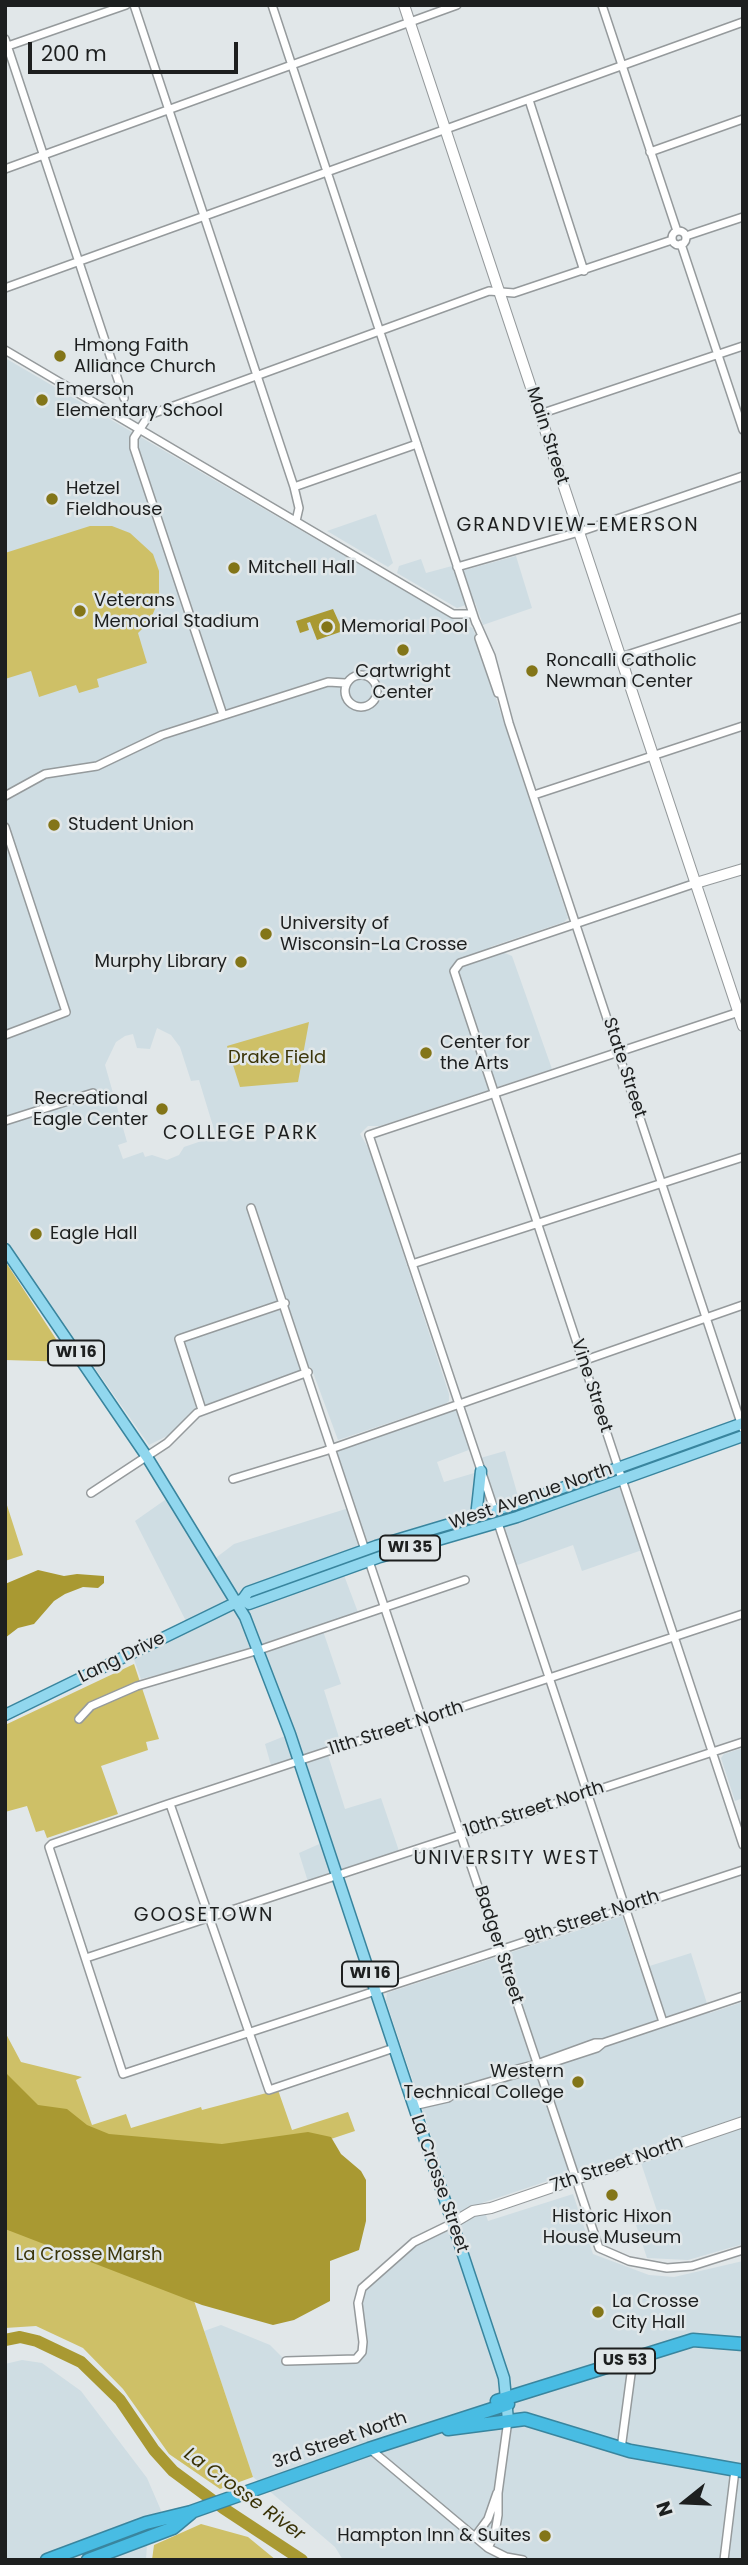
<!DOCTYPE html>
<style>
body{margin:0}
#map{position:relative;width:748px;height:2565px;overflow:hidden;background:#e1e7e9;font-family:Poppins,sans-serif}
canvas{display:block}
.frame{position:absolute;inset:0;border:7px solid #1d1f1f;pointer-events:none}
.north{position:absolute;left:650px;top:2467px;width:70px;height:70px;-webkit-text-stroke:5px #e1e7e9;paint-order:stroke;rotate:252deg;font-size:19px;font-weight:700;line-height:28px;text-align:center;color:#1d1f1f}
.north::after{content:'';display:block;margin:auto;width:24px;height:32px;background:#1d1f1f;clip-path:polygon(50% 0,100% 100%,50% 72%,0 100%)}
.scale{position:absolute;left:28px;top:42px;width:210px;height:32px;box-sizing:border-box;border:4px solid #1d1f1f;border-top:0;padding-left:9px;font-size:21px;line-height:24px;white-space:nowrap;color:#1d1f1f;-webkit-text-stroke:5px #e1e7e9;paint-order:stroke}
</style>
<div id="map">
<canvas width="748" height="2565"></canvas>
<div class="frame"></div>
<div class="north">N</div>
<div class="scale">200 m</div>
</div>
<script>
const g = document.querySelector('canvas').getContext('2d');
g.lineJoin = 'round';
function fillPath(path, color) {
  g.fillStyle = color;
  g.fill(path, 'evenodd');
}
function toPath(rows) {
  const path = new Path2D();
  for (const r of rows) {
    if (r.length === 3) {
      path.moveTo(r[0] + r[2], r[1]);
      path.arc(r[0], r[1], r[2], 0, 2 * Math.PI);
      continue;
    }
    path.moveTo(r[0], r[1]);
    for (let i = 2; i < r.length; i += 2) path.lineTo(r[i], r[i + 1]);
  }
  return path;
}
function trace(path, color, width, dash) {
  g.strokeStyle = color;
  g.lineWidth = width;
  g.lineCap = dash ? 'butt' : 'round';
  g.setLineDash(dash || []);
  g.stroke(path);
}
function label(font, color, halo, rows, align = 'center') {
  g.font = font + ' Poppins,sans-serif';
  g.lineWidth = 5;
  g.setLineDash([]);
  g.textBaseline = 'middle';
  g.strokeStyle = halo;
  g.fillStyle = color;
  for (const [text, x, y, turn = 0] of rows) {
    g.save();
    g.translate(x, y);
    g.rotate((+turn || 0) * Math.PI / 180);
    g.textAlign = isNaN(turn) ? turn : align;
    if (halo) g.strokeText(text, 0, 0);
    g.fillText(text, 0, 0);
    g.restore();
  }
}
fillPath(toPath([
 [5,358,458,622,473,628,568,918,564,922,490,947,512,956,552,1069,380,1126,368,1126,360,1134,369,1149,449,1394,449,1401,445,1404,338,1440,311,1367,193,1410,169,1435,149,1445,5,1240],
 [157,1028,171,1035,180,1047,191,1081,199,1080,216,1136,184,1147,179,1155,167,1160,152,1155,145,1157,143,1152,123,1159,118,1145,127,1142,105,1065,116,1042,125,1036,133,1034,137,1048,150,1049],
 [376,514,393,563,388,567,327,531],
 [516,556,532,608,483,625,475,602,457,608,397,573,399,566,421,559,426,573,452,566,454,573],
 [458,1405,474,1448,437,1462,444,1482,481,1471,477,1459,505,1451,520,1503,339,1561,313,1574,342,1570,359,1615,322,1628,341,1684,324,1690,342,1747,327,1752,345,1809,381,1798,400,1854,309,1885,299,1853,326,1841,299,1761,272,1769,265,1744,290,1734,259,1650,141,1679,132,1654,188,1625,135,1521,172,1495,213,1560,234,1544,352,1507,333,1448],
 [622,1479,645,1549,582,1571,573,1545,512,1567,498,1523],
 [743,1748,743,1798,735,1801,721,1758,724,1754],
 [622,1916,640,1969,691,1953,710,2013,743,2002,743,2244,688,2260,647,2258,636,2225,659,2217,637,2151,482,2203,488,2221,573,2194,593,2254,649,2275,674,2277,743,2261,743,2560,343,2560,335,2547,253,2477,204,2331,221,2325,270,2345,286,2361,347,2361,362,2352,359,2295,414,2242,451,2224,433,2165,440,2162,386,2001,387,1993],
 [22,2360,42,2363,81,2391,147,2478,166,2522,148,2528,146,2560,5,2560,5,2364]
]), '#cfdde3');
fillPath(toPath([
 [90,526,112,526,130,533,153,554,159,571,159,599,150,621,138,633,147,663,97,679,99,687,79,693,76,685,39,697,31,671,5,679,5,553],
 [309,1022,298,1082,240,1087,227,1046],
 [5,1261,71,1362,5,1360],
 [5,1499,23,1555,5,1561],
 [134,1664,159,1739,146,1742,148,1750,101,1766,118,1814,47,1838,44,1830,36,1832,27,1806,5,1812,5,1725],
 [5,2032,21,2062,82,2077,76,2080,92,2125,126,2114,131,2128,201,2107,202,2110,278,2090,292,2130,348,2112,355,2131,159,2196,253,2477,220,2489,169,2454,123,2389,83,2348,36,2326,5,2328],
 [201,2524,248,2537,276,2560,152,2560,154,2545]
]), '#cec067');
fillPath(toPath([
 [333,609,343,631,317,640,310,622,307,623,309,630,300,633,296,621],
 [38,1570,64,1576,77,1574,104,1576,104,1583,98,1588,83,1587,65,1594,54,1601,34,1624,18,1628,5,1638,5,1584],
 [5,2072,38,2105,67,2109,87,2125,109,2134,222,2144,308,2132,331,2137,341,2154,361,2171,366,2180,366,2221,359,2250,330,2261,330,2301,294,2320,273,2325,202,2305,5,2229]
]), '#a99932');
trace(toPath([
 [5,2340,20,2337,37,2341,81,2362,120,2400,154,2450,173,2471,223,2508,302,2560]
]), '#a99932', 12);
const street = toPath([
 [134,5,294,487,299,508,296,521],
 [272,5,476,623],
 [602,5,677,231],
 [5,39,124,398],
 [5,47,126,5],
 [529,100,584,271],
 [650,152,743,119],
 [5,169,457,5],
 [679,238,7],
 [686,236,743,217],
 [681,244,743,430],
 [5,288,743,22],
 [5,350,453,614,473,614],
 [540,414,743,346],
 [294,487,417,444],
 [457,567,579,532,743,476],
 [475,620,491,656,509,723,743,1429],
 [479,638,498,693],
 [621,657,743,617],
 [361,691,16],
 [223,715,134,448,134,438,149,415,489,291,514,293,672,240],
 [534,795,743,726],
 [5,796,45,774,97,766,162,735,328,682,345,683],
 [5,827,66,1012,5,1035],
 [696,883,460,963,454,971,743,1845],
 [5,1121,93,1093],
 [251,1208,365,1550],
 [412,1264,743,1157],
 [202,1410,179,1339,285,1303],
 [233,1479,325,1451,743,1305],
 [91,1493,167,1443,197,1413,308,1372],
 [495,1512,369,1135,742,1011],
 [498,1523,663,2022],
 [369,1561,599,2248,629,2261,667,2268,692,2266,743,2250],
 [743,1614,168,1804,52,1844,49,1847,123,2074,743,1870],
 [79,1719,91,1706,137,1686,259,1650,465,1580],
 [170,1804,269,2090,394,2048],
 [86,1958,743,1742],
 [595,2043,603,2043,597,2048,548,2064,537,2064,595,2043],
 [603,2043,743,1996],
 [458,2091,530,2070,537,2064,502,2073,496,2078],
 [458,2091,448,2098,413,2106,421,2100,458,2091],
 [286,2361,356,2359,362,2352,363,2342,358,2303,362,2288,414,2242,451,2224],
 [370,2449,488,2548,506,2557,523,2560],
 [621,2449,633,2359],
 [474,2538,488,2519,497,2493],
 [488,2548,495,2533,498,2515,498,2493,508,2420],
 [724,2560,735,2470]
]);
const secondary = toPath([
 [404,5,743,1026],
 [696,883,743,869],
 [451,2224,473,2211,491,2208,743,2122]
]);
const primary = toPath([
 [5,1249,147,1457,245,1617,290,1734,504,2378,508,2420],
 [476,1517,481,1471],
 [243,1599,249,1604,380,1557,517,1517,743,1436],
 [5,1715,243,1599,248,1592,376,1546,520,1503,743,1423]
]);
const highway = toPath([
 [497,2401,693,2340,743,2344],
 [448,2429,525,2419,630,2451,743,2471],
 [47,2560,146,2523,191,2512,369,2449,508,2404],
 [88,2560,173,2528,191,2513]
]);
trace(street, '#959a9c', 10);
trace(secondary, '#959a9c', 12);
trace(primary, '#39859e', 13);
trace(highway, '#39859e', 15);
trace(street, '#fff', 7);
trace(secondary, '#fff', 10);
trace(primary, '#91d7ee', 10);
trace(highway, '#48bce3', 12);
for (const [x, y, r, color] of [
 [60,356,7,"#837518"],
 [42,400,7,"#837518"],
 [52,499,7,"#837518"],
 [234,568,7,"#837518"],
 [80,611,7,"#837518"],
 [327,627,7,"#837518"],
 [403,650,7,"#837518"],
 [532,671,7,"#837518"],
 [54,825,7,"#837518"],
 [266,934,7,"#837518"],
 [241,962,7,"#837518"],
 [426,1053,7,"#837518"],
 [162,1109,7,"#837518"],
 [36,1234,7,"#837518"],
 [578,2082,7,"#837518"],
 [612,2195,7,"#837518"],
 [598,2312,7,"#837518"],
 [545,2536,7,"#837518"]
]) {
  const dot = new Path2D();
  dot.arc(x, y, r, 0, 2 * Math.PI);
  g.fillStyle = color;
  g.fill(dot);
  trace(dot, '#e1e7e9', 2.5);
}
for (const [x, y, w] of [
 [76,1353,56],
 [410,1548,60],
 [370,1974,56],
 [625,2361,60]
]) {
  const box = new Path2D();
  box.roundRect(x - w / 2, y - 12.5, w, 25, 5);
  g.fillStyle = '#e1e7e9';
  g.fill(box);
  trace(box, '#1d1f1f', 2);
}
label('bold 16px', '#1d1f1f', null, [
 ["WI 16",76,1353],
 ["WI 35",410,1548],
 ["WI 16",370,1974],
 ["US 53",625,2361]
]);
label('18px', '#1d1f1f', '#e1e7e9', [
 ["Hmong Faith",74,346],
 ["Alliance Church",74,367],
 ["Emerson",56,390],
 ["Elementary School",56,411],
 ["Hetzel",66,489],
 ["Fieldhouse",66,510],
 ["Mitchell Hall",248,568],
 ["Veterans",94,601],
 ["Memorial Stadium",94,622],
 ["Memorial Pool",341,627],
 ["Roncalli Catholic",546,661],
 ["Newman Center",546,682],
 ["Cartwright",403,672,"center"],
 ["Center",403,693,"center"],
 ["Student Union",68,825],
 ["University of",280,924],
 ["Wisconsin-La Crosse",280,945],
 ["Murphy Library",227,962,"right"],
 ["Center for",440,1043],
 ["the Arts",440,1064],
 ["Recreational",148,1099,"right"],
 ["Eagle Center",148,1120,"right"],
 ["Eagle Hall",50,1234],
 ["Western",564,2072,"right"],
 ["Technical College",564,2093,"right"],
 ["Historic Hixon",612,2217,"center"],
 ["House Museum",612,2238,"center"],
 ["La Crosse",612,2302],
 ["City Hall",612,2323],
 ["Hampton Inn & Suites",531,2536,"right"]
], 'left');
label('18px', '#1d1f1f', '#e1e7e9', [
 ["Main Street",547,436,72],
 ["State Street",624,1068,72],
 ["Vine Street",591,1386,72],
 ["West Avenue North",531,1497,-19],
 ["Lang Drive",122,1658,-26],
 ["11th Street North",396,1729,-18],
 ["10th Street North",534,1810,-18],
 ["9th Street North",592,1918,-18],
 ["Badger Street",498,1945,72],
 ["7th Street North",617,2165,-19],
 ["La Crosse Street",439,2184,71],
 ["3rd Street North",340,2441,-19]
]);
label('18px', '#3b3509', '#e1e7e9', [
 ["Drake Field",277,1058],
 ["La Crosse Marsh",89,2255]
]);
g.letterSpacing = '2px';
label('19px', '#1d1f1f', '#e1e7e9', [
 ["GRANDVIEW-EMERSON",578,526],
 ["COLLEGE PARK",241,1134],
 ["UNIVERSITY WEST",507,1859],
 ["GOOSETOWN",204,1916]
]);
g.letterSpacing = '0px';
label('italic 19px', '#3a3307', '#e1e7e9', [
 ["La Crosse River",244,2495,36]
]);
</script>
